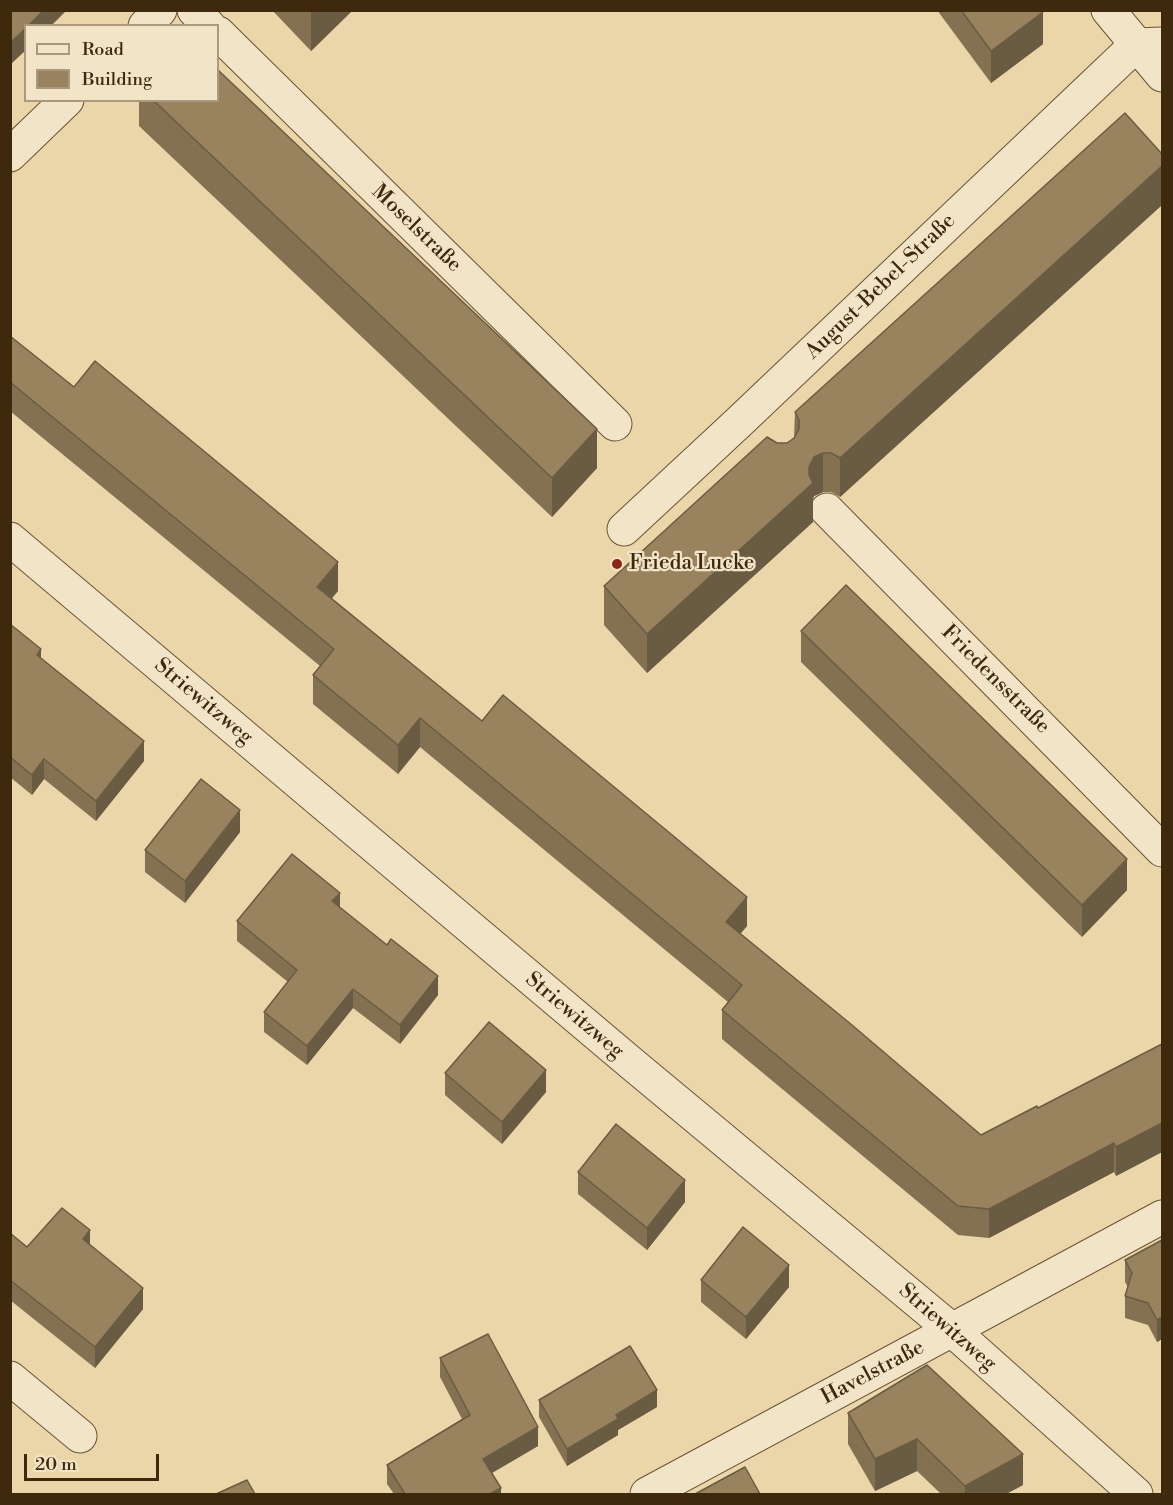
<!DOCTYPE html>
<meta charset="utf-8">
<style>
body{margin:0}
#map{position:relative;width:1173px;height:1505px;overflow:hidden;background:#ead6a9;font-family:"Libre Bodoni",serif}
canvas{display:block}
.frame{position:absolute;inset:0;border:12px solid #3f290d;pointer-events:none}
.legend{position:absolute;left:24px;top:24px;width:195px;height:78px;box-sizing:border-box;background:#f1e4c7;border:2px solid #aa997d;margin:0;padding:8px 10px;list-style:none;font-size:18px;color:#3f290d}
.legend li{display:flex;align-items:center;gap:12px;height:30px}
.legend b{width:30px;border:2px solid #aa997d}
.scale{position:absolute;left:24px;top:1454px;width:135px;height:27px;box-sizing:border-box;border:3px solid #3f290d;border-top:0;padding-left:8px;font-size:18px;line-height:21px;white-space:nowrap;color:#3f290d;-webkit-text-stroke:4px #f1e4c7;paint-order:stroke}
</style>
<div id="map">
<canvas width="1173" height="1505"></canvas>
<div class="frame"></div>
<ul class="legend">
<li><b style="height:8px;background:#f1e4c7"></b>Road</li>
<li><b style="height:16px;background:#98835e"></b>Building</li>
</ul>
<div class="scale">20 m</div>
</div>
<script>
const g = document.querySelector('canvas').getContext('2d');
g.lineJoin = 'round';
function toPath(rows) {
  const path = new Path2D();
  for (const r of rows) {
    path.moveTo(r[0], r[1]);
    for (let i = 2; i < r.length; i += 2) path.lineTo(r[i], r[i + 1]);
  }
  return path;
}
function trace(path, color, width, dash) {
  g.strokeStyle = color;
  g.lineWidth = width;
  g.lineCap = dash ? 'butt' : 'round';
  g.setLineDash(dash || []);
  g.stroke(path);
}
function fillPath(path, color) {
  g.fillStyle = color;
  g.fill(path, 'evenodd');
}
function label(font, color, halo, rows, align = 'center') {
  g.font = font + ' "Libre Bodoni",serif';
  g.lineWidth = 4.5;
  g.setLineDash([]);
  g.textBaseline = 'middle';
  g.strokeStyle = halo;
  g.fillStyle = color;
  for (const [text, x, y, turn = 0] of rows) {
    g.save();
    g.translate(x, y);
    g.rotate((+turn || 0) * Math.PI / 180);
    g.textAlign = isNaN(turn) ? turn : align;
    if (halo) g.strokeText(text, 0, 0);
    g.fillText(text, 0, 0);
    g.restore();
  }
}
const minor = toPath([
 [194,10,209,26],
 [1108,10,1162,75],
 [145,26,160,10],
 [218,33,615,424],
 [10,155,67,100],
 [827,510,1162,850],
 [624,529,738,423,1136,45,1162,44],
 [10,539,631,1063,952,1330,1136,1494],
 [10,1378,80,1436],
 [647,1494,1162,1217]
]);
trace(minor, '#6a5434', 35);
trace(minor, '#f1e4c7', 33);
fillPath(toPath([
 [272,10,353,10,311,51],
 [937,10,1042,10,1043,44,991,83],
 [139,100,218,100,597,468,552,517,139,126],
 [1162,154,1162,205,840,497,831,492,823,492,814,496,813,499,813,522,647,673,604,625,604,586,777,443,787,443,794,438,795,412],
 [10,336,74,387,338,591,332,598,482,721,747,926,740,933,981,1135,1038,1108,1162,1044,1162,1152,1116,1176,1114,1172,989,1238,958,1235,722,1039,722,1010,728,1002,420,747,398,774,313,704,313,675,320,666,10,411],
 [10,624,41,658,144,761,96,821,44,779,32,795,10,777],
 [801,631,1127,890,1082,937,801,662],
 [240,832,185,903,145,872,145,850],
 [340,907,438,995,400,1044,353,1008,307,1065,264,1032,264,1012,288,982,237,941,237,921],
 [445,1073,546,1092,502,1144,445,1095],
 [578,1172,685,1202,647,1250,578,1194],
 [10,1233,27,1247,90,1245,143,1309,95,1368,10,1300],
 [1162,1240,1162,1339,1157,1342,1148,1325,1125,1318,1125,1296,1128,1287,1125,1282,1125,1260],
 [701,1280,789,1287,746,1339,701,1302],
 [440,1358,538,1446,492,1473,501,1494,394,1494,387,1484,387,1465,462,1419,440,1377],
 [539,1400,657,1407,618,1430,618,1435,567,1466,539,1417],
 [848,1413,1023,1454,1023,1485,1006,1494,941,1494,917,1471,875,1491,848,1444]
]), '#837151');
fillPath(toPath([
 [44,10,67,10,51,26,28,26],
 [313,10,353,10,311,51,311,12],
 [1043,12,1043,44,991,83,991,51],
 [26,28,26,50,11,64,11,42],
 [1162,166,1162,205,840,497,840,458],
 [597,429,597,468,552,517,552,478],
 [823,453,823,492,814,496,813,499,813,522,647,673,647,634,809,467,814,457],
 [338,562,338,591,317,616,317,587],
 [41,649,41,669,37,655],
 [420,718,420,747,398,774,398,745],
 [144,741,144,761,96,821,96,801],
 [44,759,44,779,32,795,32,775],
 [240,810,240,832,185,903,185,881],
 [1127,859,1127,890,1082,937,1082,905],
 [340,893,340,912,332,901],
 [747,897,747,926,726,951,726,922],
 [438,976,438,995,400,1044,400,1025],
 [353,989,353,1008,307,1065,307,1046],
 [546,1070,546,1092,502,1144,502,1122],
 [1162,1123,1162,1152,1116,1176,1116,1147],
 [1114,1143,1114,1172,989,1238,989,1209],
 [685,1180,685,1202,647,1250,647,1228],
 [90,1230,90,1251,83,1239],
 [789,1265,789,1287,746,1339,746,1317],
 [143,1288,143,1309,95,1368,95,1347],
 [1162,1317,1162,1339,1157,1342,1157,1320],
 [657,1390,657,1407,618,1430,618,1435,567,1466,567,1449,616,1415],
 [538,1427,538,1446,483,1478,483,1459],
 [917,1439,917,1471,875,1491,875,1459],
 [1023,1454,1023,1485,1006,1494,965,1494,965,1486],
 [501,1488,501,1494,490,1494]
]), '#6a5c42');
const building = toPath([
 [10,10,44,10,28,26,26,26,26,28,11,42,10,10],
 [961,10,1042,10,1043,12,991,51,961,10],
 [218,70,597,429,552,478,153,100,218,100,218,70],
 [1125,113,1162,154,1162,166,840,458,831,453,823,453,814,457,809,467,809,475,813,483,647,634,604,586,767,437,777,443,787,443,794,438,799,429,799,420,795,412,1125,113],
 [10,336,74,387,95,361,338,562,317,587,482,721,503,695,747,897,726,922,852,1025,981,1135,1037,1106,1038,1108,1162,1044,1162,1123,1116,1147,1114,1143,989,1209,958,1206,722,1010,742,985,420,718,398,745,313,675,334,649,10,382,10,336],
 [846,585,1127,859,1082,905,801,631,846,585],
 [10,624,41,649,37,655,144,741,96,801,44,759,32,775,10,757,10,624],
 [201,779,240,810,185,881,145,850,201,779],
 [292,854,340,893,332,901,387,945,391,939,438,976,400,1025,353,989,307,1046,264,1012,297,970,237,921,292,854],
 [489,1022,546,1070,502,1122,445,1073,489,1022],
 [616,1124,685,1180,647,1228,578,1172,616,1124],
 [62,1208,90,1230,83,1239,143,1288,95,1347,10,1280,10,1233,27,1247,62,1208],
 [743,1227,789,1265,746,1317,701,1280,743,1227],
 [1162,1240,1162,1317,1157,1320,1148,1303,1125,1296,1132,1273,1125,1260,1162,1240],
 [488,1334,538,1427,483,1459,501,1488,490,1494,405,1494,387,1465,470,1415,440,1358,488,1334],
 [630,1346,657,1390,616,1415,618,1419,567,1449,539,1400,630,1346],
 [927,1365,1023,1454,965,1486,917,1439,875,1459,848,1413,927,1365],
 [745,1467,760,1494,695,1494,745,1467],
 [247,1480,255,1494,216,1494,247,1480]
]);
fillPath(building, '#98835e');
trace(building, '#6a5c42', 1.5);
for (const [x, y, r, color] of [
 [617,564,6,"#8f2418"]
]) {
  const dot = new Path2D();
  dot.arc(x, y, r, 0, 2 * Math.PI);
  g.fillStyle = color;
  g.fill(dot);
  trace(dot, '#f1e4c7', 2);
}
label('21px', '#3f290d', '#f1e4c7', [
 ["Moselstraße",416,229,44],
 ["August-Bebel-Straße",881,287,-44],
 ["Friedensstraße",995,680,45],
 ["Striewitzweg",203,702,40],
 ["Striewitzweg",574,1016,40],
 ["Striewitzweg",947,1328,41],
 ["Havelstraße",873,1373,-28]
]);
label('21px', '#3f290d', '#f1e4c7', [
 ["Frieda Lucke",629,564]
], 'left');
</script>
